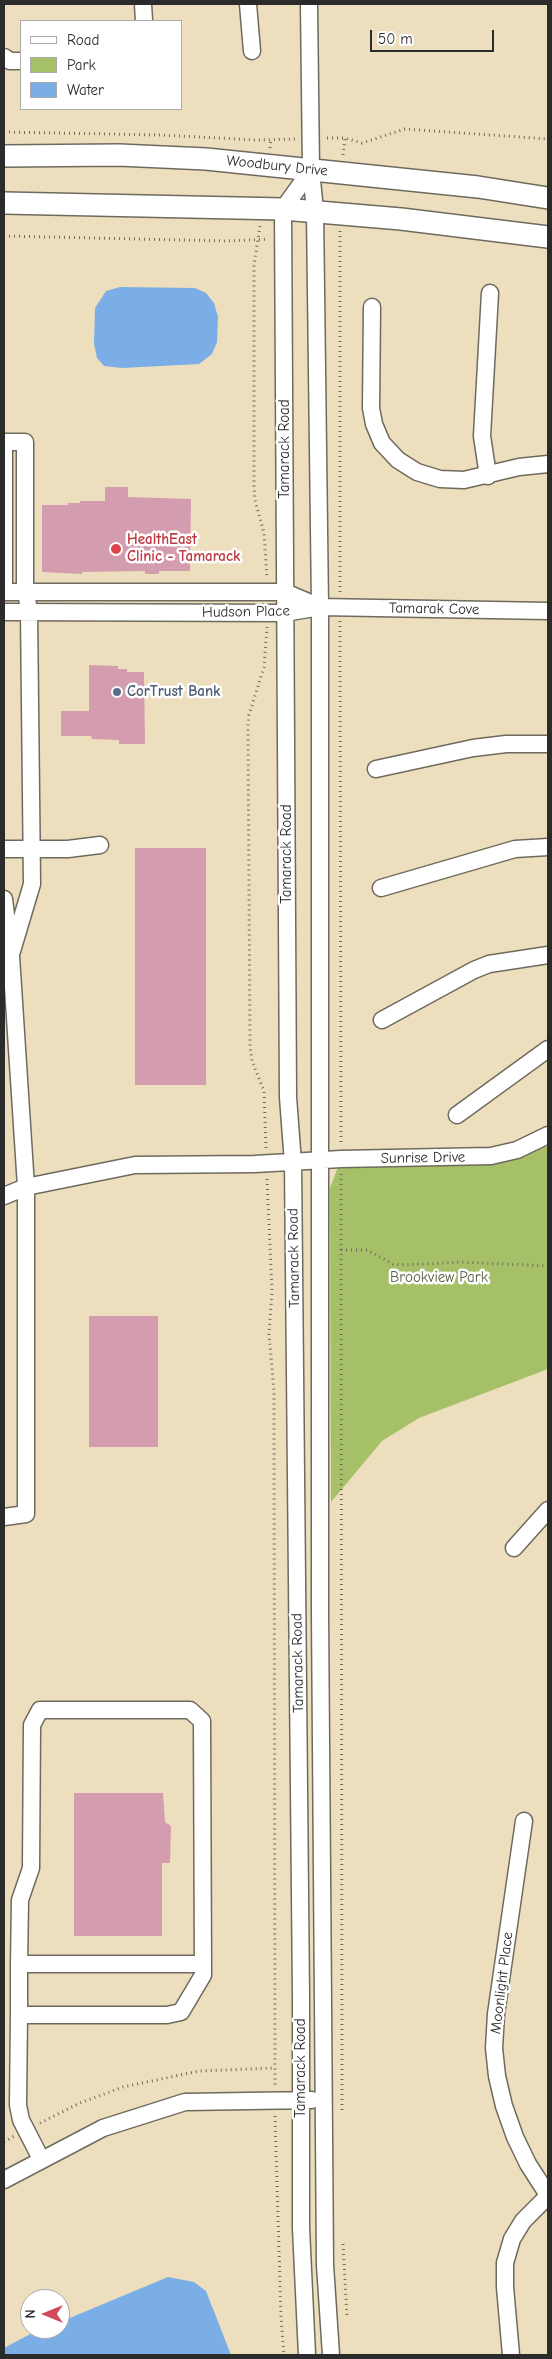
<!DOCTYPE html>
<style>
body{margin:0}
#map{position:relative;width:552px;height:2359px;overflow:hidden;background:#eddfbd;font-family:"Comic Neue",sans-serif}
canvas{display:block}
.frame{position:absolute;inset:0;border:5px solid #2b2b2b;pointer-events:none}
.legend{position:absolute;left:20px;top:20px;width:162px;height:90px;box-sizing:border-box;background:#fff;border:1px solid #aaa;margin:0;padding:6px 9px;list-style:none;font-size:15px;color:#2b2b2b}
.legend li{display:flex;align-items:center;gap:10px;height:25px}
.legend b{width:25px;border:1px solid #aaa}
.north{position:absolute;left:20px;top:2289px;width:50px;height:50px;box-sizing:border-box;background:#fff;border:1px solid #aaa;border-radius:50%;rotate:270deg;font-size:14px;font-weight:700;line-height:20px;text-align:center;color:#2b2b2b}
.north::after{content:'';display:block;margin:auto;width:18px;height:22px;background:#d1495b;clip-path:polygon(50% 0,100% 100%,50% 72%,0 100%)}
.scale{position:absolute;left:370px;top:30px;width:124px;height:22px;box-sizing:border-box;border:2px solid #2b2b2b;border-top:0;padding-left:6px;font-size:15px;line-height:18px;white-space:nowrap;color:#2b2b2b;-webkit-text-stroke:4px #fff;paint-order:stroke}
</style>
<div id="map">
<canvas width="552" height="2359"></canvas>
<div class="frame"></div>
<ul class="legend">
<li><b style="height:6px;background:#fff"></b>Road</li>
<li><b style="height:14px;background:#a5c067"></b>Park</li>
<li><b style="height:14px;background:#7baee7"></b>Water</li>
</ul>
<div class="north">N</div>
<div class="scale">50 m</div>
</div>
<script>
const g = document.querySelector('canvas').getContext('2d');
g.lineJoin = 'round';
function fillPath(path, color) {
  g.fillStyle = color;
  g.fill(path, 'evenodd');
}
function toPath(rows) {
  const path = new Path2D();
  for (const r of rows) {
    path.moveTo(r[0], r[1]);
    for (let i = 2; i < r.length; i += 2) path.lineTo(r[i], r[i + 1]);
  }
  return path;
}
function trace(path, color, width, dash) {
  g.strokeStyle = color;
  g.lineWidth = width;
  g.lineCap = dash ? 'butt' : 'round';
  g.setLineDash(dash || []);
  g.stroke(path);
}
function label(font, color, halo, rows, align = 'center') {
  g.font = font + ' "Comic Neue",sans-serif';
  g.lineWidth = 5;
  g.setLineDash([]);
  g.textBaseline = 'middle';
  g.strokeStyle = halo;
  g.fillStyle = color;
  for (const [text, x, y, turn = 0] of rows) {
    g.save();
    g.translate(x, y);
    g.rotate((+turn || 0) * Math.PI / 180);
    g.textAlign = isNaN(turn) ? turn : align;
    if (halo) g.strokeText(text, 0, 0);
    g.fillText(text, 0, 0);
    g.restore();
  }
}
fillPath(toPath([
 [542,1139,548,1150,548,1369,419,1418,382,1441,331,1502,330,1188,341,1159,467,1157]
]), '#a5c067');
fillPath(toPath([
 [120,287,195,288,206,293,214,303,218,317,217,342,212,354,199,364,122,368,104,366,97,358,94,344,95,308,106,291],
 [168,2277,194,2282,206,2291,231,2355,4,2355,4,2348,36,2331,60,2329,60,2322]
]), '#7baee7');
fillPath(toPath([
 [105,487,128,487,128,497,191,499,190,571,159,571,159,574,145,574,145,571,82,572,82,574,42,572,42,505,68,505,68,503,80,503,80,501,105,501],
 [89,665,118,666,118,669,127,669,127,672,144,672,145,744,119,744,119,740,92,739,91,736,61,736,61,711,89,711],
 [135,848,206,848,206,1085,135,1085],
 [89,1316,158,1316,158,1447,89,1447],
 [74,1793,163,1793,165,1822,171,1826,170,1863,162,1863,162,1936,74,1936]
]), '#d49daf');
const minor = toPath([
 [143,4,144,21],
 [248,4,252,51],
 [309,4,311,170,315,211,320,607,320,1613,325,2265,331,2355],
 [4,57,10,61,21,61],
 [372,307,371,408,374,424,382,443,398,460,417,472,440,479,464,480,519,467,548,464],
 [4,442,25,442,25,583,29,612,32,884,12,951],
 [488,476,482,436,490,293],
 [4,585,4,442],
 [4,592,285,592,320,607],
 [4,612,285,613,320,607,548,611],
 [376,769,473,748,506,744,548,744],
 [4,849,68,849,100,845],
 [381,888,515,849,548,847],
 [4,899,11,956,26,1187,26,1514,4,1517],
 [382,1020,474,970,489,964,548,955],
 [457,1115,548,1049],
 [4,1196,26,1187,135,1165,255,1164,341,1159,491,1156,517,1150,548,1135],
 [514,1548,548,1510],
 [524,1821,496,2014,494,2048,497,2076,504,2106,515,2137,528,2164,548,2195],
 [19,1964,203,1964],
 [19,2015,167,2015,181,2012,203,1975,202,1721,190,1710,40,1710,32,1725,31,1868,20,1900,19,1964,19,2015,18,2105,21,2120,41,2159],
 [4,2180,103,2128,185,2102,312,2100],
 [307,2355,301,2228,301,1997,293,1163,288,1097,283,209,311,170],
 [511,2355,505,2287,505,2263,512,2239,523,2221,548,2196]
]);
const major = toPath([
 [4,156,119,155,206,159,478,187,548,198],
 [4,203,283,209,401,219,548,237]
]);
trace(minor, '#6f6a5e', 19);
trace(major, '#6f6a5e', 24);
trace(toPath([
 [4,132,161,135,256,140,295,139],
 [327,138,345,138,362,143,405,129,548,139],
 [270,148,271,139],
 [343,155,345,138],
 [260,226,254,265,254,486,255,500,264,533,267,578],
 [340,231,340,592],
 [4,236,227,241,268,239],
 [340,621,341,1145],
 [266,1148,264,1091,252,1061,250,1046,248,726,249,715,264,667,267,627],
 [341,1174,342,2112],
 [267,1179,272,1291,269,1334,274,1392,275,2085],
 [341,1250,367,1250,393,1264,405,1265,460,1262,548,1266],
 [275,2116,281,2317,284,2355],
 [40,2123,80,2103,123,2087,199,2071,274,2068],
 [4,2142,14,2136],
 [343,2244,347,2317]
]), '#6f6a5e', 3, [1, 4]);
trace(minor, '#fff', 16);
trace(major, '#fff', 21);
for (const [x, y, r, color] of [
 [116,549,6,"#e0444e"],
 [117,692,5,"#5c6f8a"]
]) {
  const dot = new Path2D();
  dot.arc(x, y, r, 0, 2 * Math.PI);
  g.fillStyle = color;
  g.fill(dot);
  trace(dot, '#fff', 2);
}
label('15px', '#2b2b2b', '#fff', [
 ["Woodbury Drive",277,166,6],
 ["Tamarack Road",285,449,-90],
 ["Tamarak Cove",434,609,1],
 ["Hudson Place",246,612,-1],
 ["Tamarack Road",287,854,-90],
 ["Sunrise Drive",423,1158,-1],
 ["Tamarack Road",294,1258,-91],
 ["Tamarack Road",298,1663,-91],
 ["Moonlight Place",502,1983,-83],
 ["Tamarack Road",301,2068,-90]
]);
label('bold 15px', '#be3a42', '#fff', [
 ["HealthEast",127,540],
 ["Clinic - Tamarack",127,557]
], 'left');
label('bold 15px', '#4e5e75', '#fff', [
 ["CorTrust Bank",127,692]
], 'left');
label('15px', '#565f40', '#fff', [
 ["Brookview Park",439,1278]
]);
</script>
